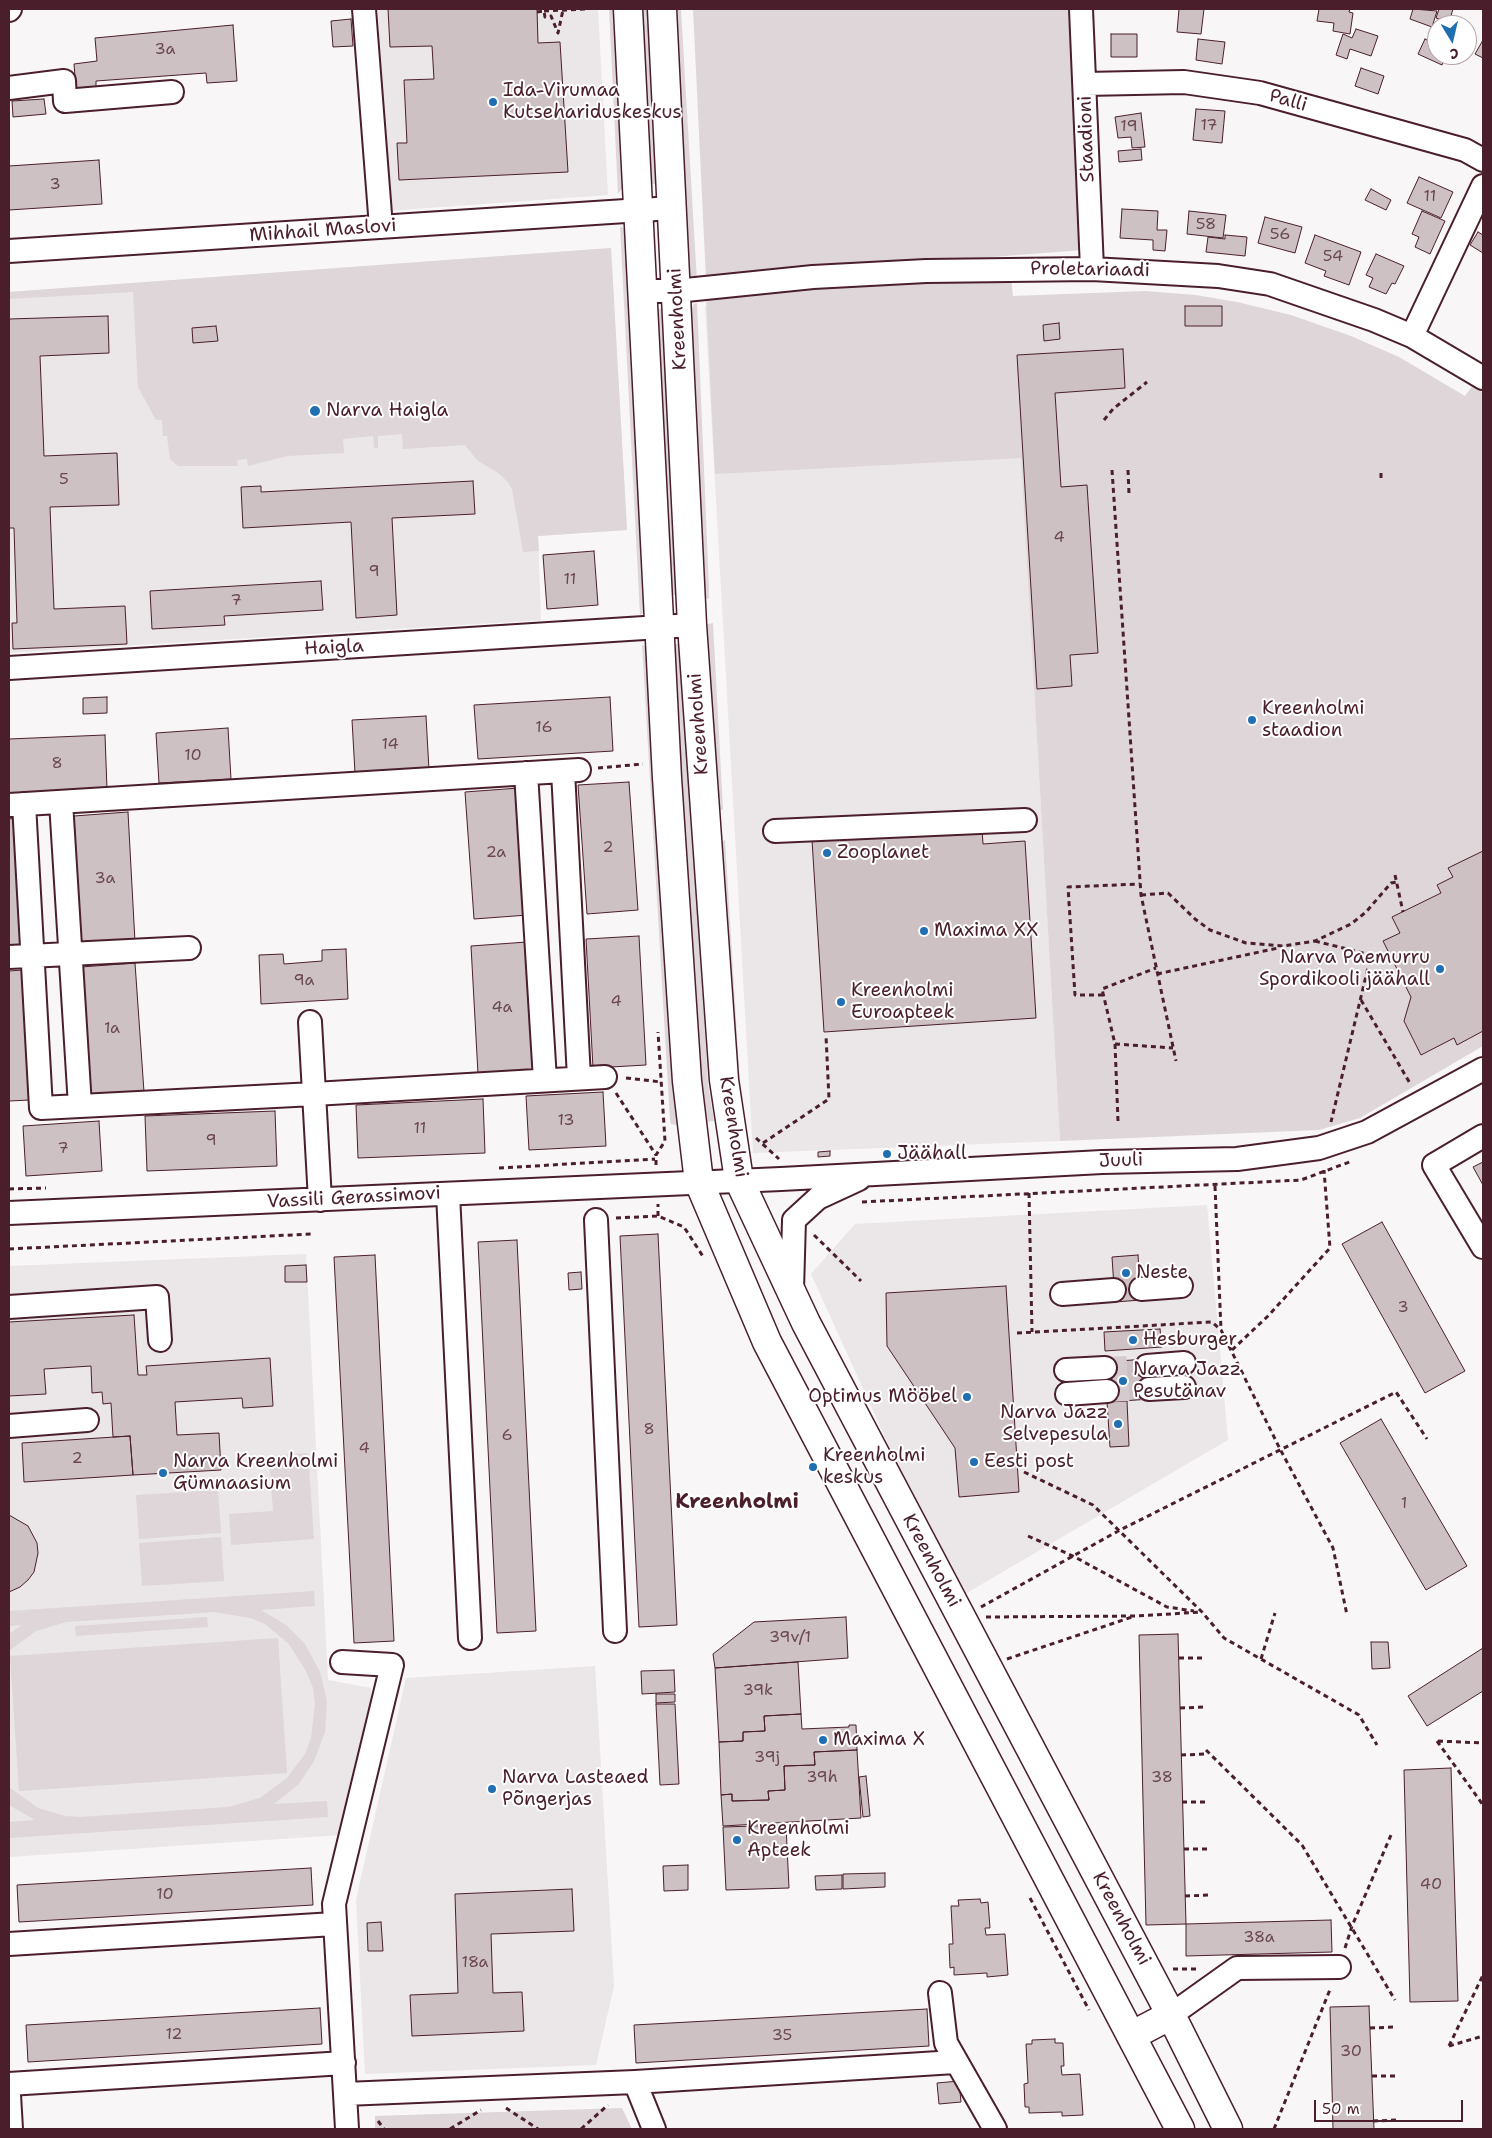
<!DOCTYPE html>
<meta charset="utf-8">
<style>
body{margin:0}
#map{position:relative;width:1492px;height:2138px;overflow:hidden;background:#f8f6f7;font-family:"Shantell Sans",sans-serif}
canvas{display:block}
.frame{position:absolute;inset:0;border:10px solid #4a1f2b;pointer-events:none}
.north{position:absolute;left:1427px;top:15px;width:50px;height:50px;box-sizing:border-box;background:#fff;border:1px solid #b7a5aa;border-radius:50%;rotate:171deg;font-size:14px;font-weight:700;line-height:20px;text-align:center;color:#4a1f2b}
.north::after{content:'';display:block;margin:auto;width:18px;height:22px;background:#1f6fb2;clip-path:polygon(50% 0,100% 100%,50% 72%,0 100%)}
.scale{position:absolute;left:1314px;top:2100px;width:149px;height:22px;box-sizing:border-box;border:2px solid #4a1f2b;border-top:0;padding-left:6px;font-size:15px;line-height:18px;white-space:nowrap;color:#4a1f2b;-webkit-text-stroke:4px #fff;paint-order:stroke}
</style>
<div id="map">
<canvas width="1492" height="2138"></canvas>
<div class="frame"></div>
<div class="north">С</div>
<div class="scale">50 m</div>
</div>
<script>
const g = document.querySelector('canvas').getContext('2d');
g.lineJoin = 'round';
function fillPath(path, color) {
  g.fillStyle = color;
  g.fill(path, 'evenodd');
}
function toPath(rows) {
  const path = new Path2D();
  for (const r of rows) {
    path.moveTo(r[0], r[1]);
    for (let i = 2; i < r.length; i += 2) path.lineTo(r[i], r[i + 1]);
  }
  return path;
}
function trace(path, color, width, dash) {
  g.strokeStyle = color;
  g.lineWidth = width;
  g.lineCap = dash ? 'butt' : 'round';
  g.setLineDash(dash || []);
  g.stroke(path);
}
function label(font, color, halo, rows, align = 'center') {
  g.font = font + ' "Shantell Sans",sans-serif';
  g.lineWidth = 4;
  g.setLineDash([]);
  g.textBaseline = 'middle';
  g.strokeStyle = halo;
  g.fillStyle = color;
  for (const [text, x, y, turn = 0] of rows) {
    g.save();
    g.translate(x, y);
    g.rotate((+turn || 0) * Math.PI / 180);
    g.textAlign = isNaN(turn) ? turn : align;
    if (halo) g.strokeText(text, 0, 0);
    g.fillText(text, 0, 0);
    g.restore();
  }
}
fillPath(toPath([
 [378,9,598,9,608,195,387,211],
 [611,248,627,530,538,536,541,620,9,653,9,292],
 [1012,296,1060,1141,753,1153,705,306],
 [1207,1205,1228,1440,958,1598,811,1274,855,1224],
 [306,1254,328,1680,371,1688,372,1703,341,1835,9,1857,9,1266],
 [595,1666,614,1986,596,2065,365,2074,356,1900,406,1678]
]), '#ebe6e8');
fillPath(toPath([
 [609,9,618,9,627,182,618,194],
 [640,9,651,9,658,181,655,184,651,184,649,180],
 [673,9,681,9,697,282,687,277],
 [693,9,1073,9,1083,250,706,279],
 [620,226,625,229,631,239,647,611,640,615],
 [611,248,627,530,538,536,539,551,523,552,512,489,508,482,498,473,477,460,465,445,403,449,402,434,378,436,378,448,374,448,373,436,343,439,344,453,287,456,248,466,247,459,237,460,238,466,178,466,170,459,167,436,163,436,162,420,156,420,138,387,133,292,9,299,9,292],
 [1011,277,1013,296,1145,291,1196,295,1237,302,1291,315,1351,336,1399,357,1465,396,1473,385,1483,393,1483,1046,1360,1118,1319,1130,1060,1141,1021,458,715,474,706,297,776,286],
 [697,303,709,588,709,599,701,597,688,317,694,304],
 [666,308,681,595,666,595,654,309],
 [713,623,723,810,714,808,704,625],
 [642,644,650,651,652,660,677,1125,671,1124,670,1120],
 [673,644,682,644,708,1084,714,1121,703,1122,696,1086],
 [725,840,741,1101,740,1112,719,843],
 [308,1453,314,1539,231,1545,229,1514,273,1511,269,1456],
 [218,1490,221,1533,139,1539,136,1495],
 [221,1537,224,1581,142,1586,139,1543],
 [314,1591,315,1606,261,1610,286,1625,305,1644,320,1672,327,1701,325,1732,314,1761,298,1785,274,1804,327,1801,328,1817,9,1838,9,1822,35,1820,9,1805,9,1787,38,1808,65,1816,80,1817,228,1807,260,1798,287,1778,305,1754,311,1738,315,1704,313,1688,306,1671,289,1644,265,1624,250,1618,215,1612,66,1622,36,1631,9,1651,9,1634,22,1625,9,1626,9,1611],
 [207,1617,208,1627,76,1636,75,1626],
 [278,1638,287,1773,19,1791,10,1656],
 [622,2108,632,2129,375,2129,375,2116]
]), '#ded6d9');
const building = toPath([
 [388,9,537,9,538,43,560,42,568,172,399,180,397,143,407,143,404,80,434,79,432,46,390,47,388,9],
 [1179,9,1204,9,1201,34,1177,32,1179,9],
 [1319,9,1350,9,1349,12,1353,13,1350,34,1333,31,1334,23,1317,21,1319,9],
 [1413,9,1437,11,1432,27,1410,19,1413,9],
 [1439,9,1453,9,1449,22,1436,18,1439,9],
 [351,19,353,46,333,47,331,21,351,19],
 [233,25,237,81,207,83,206,73,96,81,96,88,76,89,74,64,97,61,95,38,233,25],
 [1356,29,1378,36,1371,56,1350,49,1347,59,1336,55,1343,34,1352,38,1356,29],
 [1111,34,1137,34,1137,57,1111,57,1111,34],
 [1198,39,1225,42,1222,64,1196,60,1198,39],
 [1425,39,1437,45,1437,55,1446,55,1442,65,1418,54,1425,39],
 [1483,40,1483,58,1475,54,1483,40],
 [1361,68,1384,76,1378,94,1355,86,1361,68],
 [44,99,46,114,13,117,12,101,44,99],
 [1196,109,1225,111,1222,143,1193,140,1196,109],
 [1141,113,1145,147,1132,148,1131,137,1118,138,1115,117,1141,113],
 [1141,149,1142,160,1119,162,1118,151,1141,149],
 [99,160,102,204,9,210,9,166,99,160],
 [1419,177,1453,192,1441,218,1407,203,1419,177],
 [1371,189,1391,200,1386,210,1365,200,1371,189],
 [1122,209,1158,211,1157,230,1167,230,1165,251,1153,250,1153,240,1120,238,1122,209],
 [1189,211,1226,215,1223,238,1187,234,1189,211],
 [1422,211,1445,221,1430,254,1415,247,1419,237,1412,234,1422,211],
 [1265,217,1302,227,1295,253,1258,243,1265,217],
 [1478,232,1483,235,1483,253,1470,245,1478,232],
 [1225,235,1247,237,1245,256,1206,252,1208,237,1225,239,1225,235],
 [1315,235,1361,252,1349,285,1324,276,1326,271,1305,263,1315,235],
 [1376,254,1404,266,1395,284,1392,283,1386,294,1369,287,1373,278,1366,275,1376,254],
 [1185,306,1222,306,1222,326,1185,326,1185,306],
 [108,316,109,353,40,356,44,456,117,453,119,505,50,507,54,609,125,606,127,644,13,649,12,623,17,623,14,528,9,528,9,319,108,316],
 [1059,323,1060,339,1044,341,1043,325,1059,323],
 [216,326,218,341,193,343,192,328,216,326],
 [1123,349,1125,388,1055,393,1061,487,1087,485,1098,653,1070,655,1072,686,1037,689,1017,355,1123,349],
 [473,481,475,514,392,518,397,615,356,618,351,522,243,528,241,487,261,486,261,492,473,481],
 [594,551,598,605,547,609,543,555,594,551],
 [321,581,323,610,224,616,225,625,152,629,150,591,321,581],
 [107,697,107,713,83,714,83,698,107,697],
 [610,697,613,751,478,759,474,705,610,697],
 [426,716,429,770,355,773,352,720,426,716],
 [228,728,231,779,159,783,156,733,228,728],
 [105,735,107,789,9,793,9,739,105,735],
 [629,782,638,910,587,914,578,785,629,782],
 [519,788,528,915,474,919,465,792,519,788],
 [128,812,135,942,81,945,74,816,128,812],
 [16,818,23,946,9,947,9,819,16,818],
 [982,829,983,844,1025,841,1036,1018,824,1032,812,840,982,829],
 [1483,851,1483,1031,1457,1045,1454,1038,1421,1055,1404,1021,1411,997,1383,941,1400,933,1392,917,1441,893,1437,885,1453,877,1448,868,1483,851],
 [639,936,646,1065,593,1068,586,939,639,936],
 [527,942,534,1071,478,1074,471,946,527,942],
 [346,949,348,999,261,1004,259,955,283,954,284,964,322,961,322,950,346,949],
 [135,963,144,1092,90,1096,81,967,135,963],
 [23,970,30,1100,9,1101,9,971,23,970],
 [603,1092,606,1146,529,1150,526,1096,603,1092],
 [483,1099,485,1153,358,1158,356,1105,483,1099],
 [275,1111,277,1166,147,1171,145,1116,275,1111],
 [99,1121,102,1171,26,1176,23,1126,99,1121],
 [830,1151,830,1156,818,1157,818,1152,830,1151],
 [1483,1162,1483,1185,1473,1167,1483,1162],
 [1382,1222,1465,1371,1425,1393,1342,1244,1382,1222],
 [658,1234,677,1625,639,1627,620,1236,658,1234],
 [517,1240,536,1631,497,1633,478,1242,517,1240],
 [375,1255,394,1641,354,1643,334,1257,375,1255],
 [1138,1255,1141,1300,1115,1302,1112,1257,1138,1255],
 [306,1265,307,1282,285,1282,285,1266,306,1265],
 [581,1272,582,1289,569,1290,568,1273,581,1272],
 [1006,1286,1019,1492,959,1497,955,1448,887,1346,886,1293,1006,1286],
 [134,1315,138,1375,147,1375,146,1366,270,1358,273,1406,243,1408,242,1398,175,1402,177,1435,219,1433,221,1470,133,1475,130,1436,113,1437,111,1403,103,1404,102,1392,92,1393,91,1366,44,1369,46,1394,9,1396,9,1322,134,1315],
 [1160,1329,1162,1347,1105,1351,1104,1332,1160,1329],
 [1147,1359,1150,1399,1108,1402,1098,1386,1098,1376,1104,1362,1147,1359],
 [1127,1401,1129,1446,1110,1447,1107,1402,1127,1401],
 [1381,1419,1467,1566,1426,1590,1340,1443,1381,1419],
 [130,1436,133,1475,24,1482,22,1443,130,1436],
 [9,1515,28,1526,37,1543,38,1553,34,1572,28,1580,20,1587,9,1592,9,1515],
 [846,1617,848,1658,715,1668,713,1654,754,1622,846,1617],
 [1178,1634,1186,1924,1146,1925,1139,1635,1178,1634],
 [1371,1642,1388,1642,1390,1668,1372,1669,1371,1642],
 [1483,1648,1483,1691,1427,1726,1408,1696,1483,1648],
 [798,1662,801,1714,764,1716,765,1731,743,1732,743,1741,719,1742,715,1668,798,1662],
 [674,1670,675,1692,642,1694,641,1671,674,1670],
 [656,1694,675,1694,675,1702,656,1703,656,1694],
 [656,1704,675,1704,679,1784,660,1785,656,1704],
 [801,1714,802,1729,849,1727,849,1725,856,1725,857,1750,814,1752,815,1765,784,1766,785,1790,768,1791,769,1800,732,1801,732,1794,721,1795,719,1742,743,1741,743,1732,765,1731,764,1716,801,1714],
 [857,1750,861,1818,723,1826,721,1795,732,1794,732,1801,769,1800,768,1791,785,1790,784,1766,815,1765,814,1752,857,1750],
 [1451,1768,1458,2001,1410,2002,1404,1770,1451,1768],
 [866,1776,870,1816,863,1817,859,1777,866,1776],
 [786,1825,789,1888,726,1890,723,1827,786,1825],
 [688,1865,688,1890,664,1891,663,1866,688,1865],
 [311,1868,313,1905,19,1922,17,1885,311,1868],
 [885,1873,885,1887,843,1889,843,1874,885,1873],
 [842,1875,842,1889,816,1890,815,1876,842,1875],
 [572,1889,574,1931,491,1934,493,1993,522,1992,524,2031,412,2036,410,1995,458,1993,455,1894,572,1889],
 [980,1899,981,1903,988,1902,990,1928,985,1928,986,1935,1005,1934,1008,1975,987,1977,987,1973,954,1975,954,1967,950,1968,949,1944,953,1944,951,1906,959,1906,958,1900,980,1899],
 [1331,1920,1332,1952,1186,1956,1186,1924,1331,1920],
 [381,1922,383,1951,368,1951,367,1923,381,1922],
 [1369,2006,1374,2129,1333,2129,1330,2007,1369,2006],
 [320,2008,322,2044,28,2062,26,2025,320,2008],
 [927,2009,929,2046,636,2063,634,2025,927,2009],
 [1055,2039,1055,2043,1063,2043,1064,2066,1061,2066,1062,2075,1080,2074,1083,2115,1062,2116,1062,2112,1029,2113,1029,2107,1025,2107,1024,2084,1028,2083,1026,2044,1032,2044,1032,2040,1055,2039],
 [959,2081,961,2102,939,2104,937,2083,959,2081]
]);
fillPath(building, '#cdc1c4');
trace(building, '#4a1f2b', 1);
trace(toPath([
 [1105,1368,1147,1366],
 [1107,1391,1149,1389]
]), '#d5cbce', 22, [22, 11]);
const minor = toPath([
 [364,9,381,227],
 [1081,9,1092,269],
 [9,10,10,9],
 [1085,84,1184,82,1260,93,1465,150,1483,160],
 [9,88,64,81,65,101,172,92],
 [9,251,672,208],
 [642,291,676,291,813,277,926,271,1092,269,1218,276,1270,284,1374,320,1412,336,1483,378],
 [1412,336,1483,186],
 [9,668,692,625],
 [563,771,579,1078],
 [526,773,545,1080],
 [61,802,80,1106],
 [24,804,41,1108,314,1094,605,1077],
 [9,805,579,770],
 [775,831,1025,820],
 [9,957,189,948],
 [310,1022,320,1200],
 [1483,1136,1434,1165,1483,1247],
 [448,1194,470,1638],
 [9,1213,781,1179,1102,1162,1237,1159,1319,1148,1367,1132,1483,1069],
 [596,1220,615,1631],
 [1141,1289,1181,1286],
 [792,1290,794,1220,818,1198,859,1179],
 [1062,1294,1114,1290],
 [9,1307,157,1297,160,1340],
 [1147,1366,1184,1363],
 [1066,1370,1105,1368],
 [1149,1389,1184,1387],
 [1067,1394,1107,1391],
 [9,1426,87,1420],
 [342,1662,392,1665,334,1904,345,2094],
 [9,1944,334,1924],
 [940,1993,946,2043,995,2129],
 [1171,2015,1237,1968,1339,1967],
 [635,2082,654,2129],
 [9,2084,344,2063],
 [9,2095,11,2129],
 [347,2129,345,2094,635,2082,955,2062]
]);
const major = toPath([
 [628,9,667,778,687,1081,699,1182,767,1342,1180,2129],
 [662,9,692,625,724,1080,739,1180,806,1323,1171,2015,1228,2129],
 [1131,2036,1171,2015]
]);
trace(minor, '#4a1f2b', 26);
trace(major, '#4a1f2b', 31);
trace(toPath([
 [544,11,587,9],
 [537,12,544,11,545,17,551,16,558,33,563,10],
 [1104,420,1113,409,1147,382],
 [1112,470,1141,895,1176,1061],
 [1128,470,1129,494],
 [1381,478,1381,469],
 [598,768,643,764],
 [1395,875,1403,912],
 [1141,895,1168,893,1195,919,1210,930,1246,943,1283,946,1315,941,1351,924,1366,912,1391,883,1397,882],
 [1315,941,1371,955,1331,1122],
 [1157,974,1278,948],
 [1103,995,1075,995,1068,887,1140,884],
 [1361,1000,1411,1085],
 [1115,1044,1173,1048],
 [626,1078,661,1082],
 [616,1093,656,1155],
 [1118,1121,1115,1044,1102,989,1156,968],
 [756,1138,779,1159],
 [763,1143,829,1099,826,1036],
 [656,1165,656,1155,665,1141,658,1032],
 [499,1168,655,1159],
 [1215,1186,1221,1330],
 [9,1189,46,1188],
 [1029,1193,1032,1332],
 [862,1202,1301,1180,1352,1161],
 [658,1216,658,1204],
 [616,1218,658,1216,684,1227,704,1258],
 [814,1235,861,1281],
 [9,1249,311,1234],
 [1017,1333,1212,1322,1221,1330,1280,1449,1333,1548,1347,1615],
 [1232,1350,1268,1316,1330,1248,1324,1170],
 [1024,1472,1093,1505,1202,1612,1224,1638,1359,1715,1377,1745],
 [1028,1536,1073,1556,1167,1607,1194,1611],
 [981,1607,1120,1530,1396,1392,1427,1439],
 [986,1617,1136,1616,1202,1612],
 [1179,1658,1203,1658],
 [1007,1659,1132,1617],
 [1261,1659,1275,1613],
 [1180,1708,1205,1707],
 [1437,1741,1483,1805],
 [1438,1741,1483,1743],
 [1206,1750,1302,1845,1395,2000],
 [1181,1755,1206,1754],
 [1182,1802,1207,1802],
 [1184,1849,1208,1849],
 [1185,1896,1209,1895],
 [1030,1898,1089,2010],
 [1345,1948,1352,1926,1391,1835],
 [1173,1969,1199,1969],
 [1370,2028,1395,2027],
 [1449,2046,1483,1975],
 [1449,2046,1483,2036],
 [1372,2076,1397,2076],
 [506,2108,538,2129],
 [378,2121,384,2129],
 [1373,2121,1398,2120],
 [450,2129,481,2110],
 [581,2129,608,2105],
 [1274,2129,1331,1987]
]), '#4a1f2b', 3, [5, 4]);
trace(minor, '#fff', 22);
trace(major, '#fff', 28);
for (const [x, y, r, color] of [
 [493,102,5,"#1f6fb2"],
 [315,411,6,"#1f6fb2"],
 [1252,720,5,"#1f6fb2"],
 [827,853,5,"#1f6fb2"],
 [924,931,5,"#1f6fb2"],
 [1440,969,5,"#1f6fb2"],
 [841,1002,5,"#1f6fb2"],
 [887,1154,5,"#1f6fb2"],
 [1126,1273,5,"#1f6fb2"],
 [1133,1340,5,"#1f6fb2"],
 [1123,1381,5,"#1f6fb2"],
 [967,1397,5,"#1f6fb2"],
 [1118,1424,5,"#1f6fb2"],
 [974,1462,5,"#1f6fb2"],
 [813,1467,5,"#1f6fb2"],
 [163,1473,5,"#1f6fb2"],
 [823,1740,5,"#1f6fb2"],
 [492,1789,5,"#1f6fb2"],
 [737,1840,5,"#1f6fb2"]
]) {
  const dot = new Path2D();
  dot.arc(x, y, r, 0, 2 * Math.PI);
  g.fillStyle = color;
  g.fill(dot);
  trace(dot, '#fff', 2);
}
label('16px', '#6b4851', null, [
 ["3a",165,50],
 ["17",1209,126],
 ["19",1129,127],
 ["3",55,185],
 ["11",1430,197],
 ["58",1206,225],
 ["56",1280,235],
 ["54",1333,257],
 ["5",64,480],
 ["4",1059,538],
 ["9",374,572],
 ["11",570,580],
 ["7",236,601],
 ["16",544,728],
 ["14",390,745],
 ["10",193,756],
 ["8",57,764],
 ["2",608,848],
 ["2a",496,853],
 ["3a",105,879],
 ["9a",304,981],
 ["4",616,1002],
 ["4a",502,1008],
 ["1a",112,1029],
 ["13",566,1121],
 ["11",420,1129],
 ["9",211,1141],
 ["7",63,1149],
 ["3",1403,1308],
 ["8",649,1430],
 ["6",507,1436],
 ["4",364,1449],
 ["2",77,1459],
 ["1",1404,1504],
 ["39v/1",790,1638],
 ["39k",758,1691],
 ["39j",767,1758],
 ["39h",822,1778],
 ["38",1162,1778],
 ["40",1431,1885],
 ["10",165,1895],
 ["38a",1259,1938],
 ["18a",475,1963],
 ["12",174,2035],
 ["35",782,2036],
 ["30",1351,2052]
]);
label('19px', '#4a1f2b', '#fff', [
 ["Ida-Virumaa",503,91],
 ["Kutsehariduskeskus",503,113],
 ["Narva Haigla",326,411],
 ["Kreenholmi",1262,709],
 ["staadion",1262,731],
 ["Zooplanet",837,853],
 ["Maxima XX",934,931],
 ["Narva Paemurru",1430,958,"right"],
 ["Spordikooli jäähall",1430,980,"right"],
 ["Kreenholmi",851,991],
 ["Euroapteek",851,1013],
 ["Jäähall",897,1154],
 ["Neste",1136,1273],
 ["Hesburger",1143,1340],
 ["Narva Jazz",1133,1370],
 ["Pesutänav",1133,1392],
 ["Optimus Mööbel",957,1397,"right"],
 ["Narva Jazz",1108,1413,"right"],
 ["Selvepesula",1108,1435,"right"],
 ["Kreenholmi",823,1456],
 ["keskus",823,1478],
 ["Narva Kreenholmi",173,1462],
 ["Gümnaasium",173,1484],
 ["Eesti post",984,1462],
 ["Maxima X",833,1740],
 ["Narva Lasteaed",502,1778],
 ["Põngerjas",502,1800],
 ["Kreenholmi",747,1829],
 ["Apteek",747,1851]
], 'left');
label('19px', '#4a1f2b', '#fff', [
 ["Palli",1288,101,16],
 ["Staadioni",1087,139,-92],
 ["Mihhail Maslovi",323,231,-4],
 ["Proletariaadi",1090,270,1],
 ["Kreenholmi",678,319,-93],
 ["Haigla",334,648,-3],
 ["Kreenholmi",699,724,-94],
 ["Kreenholmi",733,1127,81],
 ["Juuli",1121,1161,-2],
 ["Vassili Gerassimovi",354,1198,-3],
 ["Kreenholmi",931,1561,62],
 ["Kreenholmi",1121,1919,62]
]);
label('bold 21px', '#4a1f2b', '#fff', [
 ["Kreenholmi",737,1503]
]);
</script>
